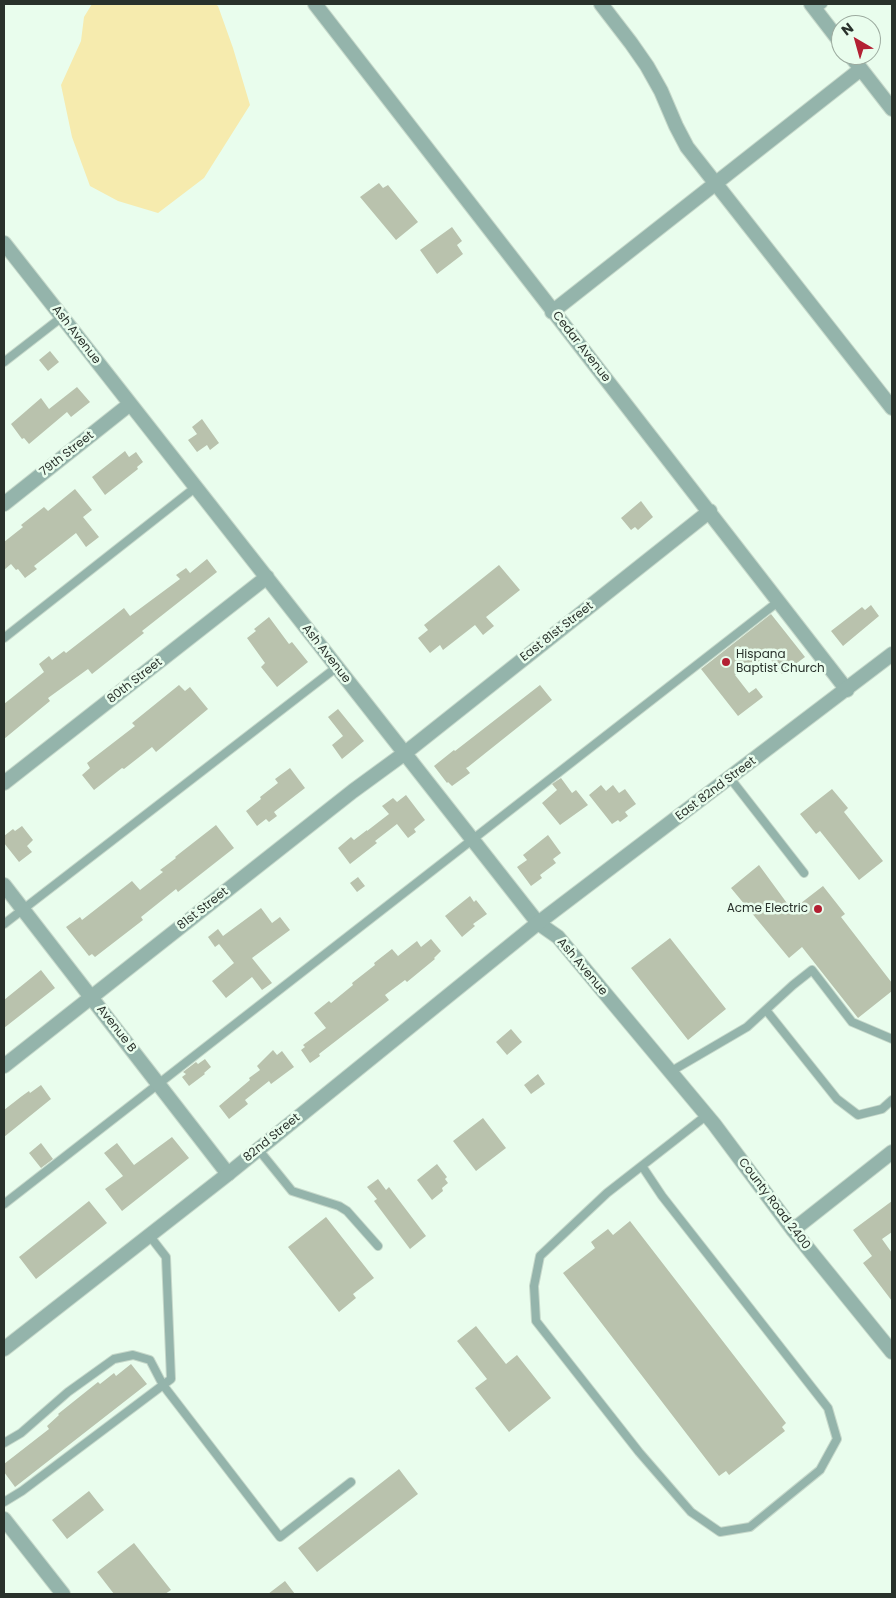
<!DOCTYPE html>
<style>
body{margin:0}
#map{position:relative;width:896px;height:1598px;overflow:hidden;background:#e9fded;font-family:Poppins,sans-serif}
canvas{display:block}
.frame{position:absolute;inset:0;border:5px solid #29312b;pointer-events:none}
.north{position:absolute;left:831px;top:15px;width:50px;height:50px;box-sizing:border-box;background:#e9fded;border:1px solid #9cab9f;border-radius:50%;rotate:322deg;font-size:14px;font-weight:700;line-height:20px;text-align:center;color:#29312b}
.north::after{content:'';display:block;margin:auto;width:18px;height:22px;background:#b32033;clip-path:polygon(50% 0,100% 100%,50% 72%,0 100%)}
</style>
<div id="map">
<canvas width="896" height="1598"></canvas>
<div class="frame"></div>
<div class="north">N</div>
</div>
<script>
const g = document.querySelector('canvas').getContext('2d');
g.lineJoin = 'round';
function fillPath(path, color) {
  g.fillStyle = color;
  g.fill(path, 'evenodd');
}
function toPath(rows) {
  const path = new Path2D();
  for (const r of rows) {
    path.moveTo(r[0], r[1]);
    for (let i = 2; i < r.length; i += 2) path.lineTo(r[i], r[i + 1]);
  }
  return path;
}
function trace(path, color, width, dash) {
  g.strokeStyle = color;
  g.lineWidth = width;
  g.lineCap = dash ? 'butt' : 'round';
  g.setLineDash(dash || []);
  g.stroke(path);
}
function label(font, color, halo, rows, align = 'center') {
  g.font = font + ' Poppins,sans-serif';
  g.lineWidth = 5;
  g.setLineDash([]);
  g.textBaseline = 'middle';
  g.strokeStyle = halo;
  g.fillStyle = color;
  for (const [text, x, y, turn = 0] of rows) {
    g.save();
    g.translate(x, y);
    g.rotate((+turn || 0) * Math.PI / 180);
    g.textAlign = isNaN(turn) ? turn : align;
    if (halo) g.strokeText(text, 0, 0);
    g.fillText(text, 0, 0);
    g.restore();
  }
}
fillPath(toPath([
 [92,4,215,4,218,6,233,48,250,105,204,178,158,213,118,201,90,186,72,137,61,85,81,41,84,17]
]), '#f6ebae');
fillPath(toPath([
 [379,183,383,188,388,185,418,222,396,240,360,197],
 [452,227,462,241,457,245,463,254,437,274,420,250],
 [50,351,59,362,48,371,39,360],
 [77,387,90,402,71,417,67,412,29,444,24,438,22,439,11,424,41,398,49,409],
 [202,419,219,443,210,450,207,445,197,452,188,440,197,434,192,427],
 [125,451,129,457,136,452,143,462,137,467,138,469,105,495,92,477],
 [75,489,92,510,83,517,99,537,86,547,76,533,34,566,37,569,25,578,18,569,16,570,11,564,4,570,4,542,23,527,21,525,44,507,48,511],
 [641,501,653,517,638,530,635,527,631,530,621,518],
 [207,559,217,572,142,631,144,633,92,674,88,669,48,698,50,701,4,739,4,704,44,672,39,664,49,656,52,660,64,651,66,653,124,608,130,616,180,579,176,575,186,568,190,573],
 [499,565,520,590,486,617,494,626,483,635,475,625,443,650,440,645,430,653,418,638,428,630,424,625],
 [871,605,879,616,843,646,831,631,862,607,865,610],
 [771,614,805,657,782,674,767,655,754,665,751,662,735,675,749,693,756,688,763,697,738,716,701,669],
 [269,617,289,644,292,642,308,662,277,687,261,667,265,663,247,638,256,631,254,629],
 [179,685,185,691,190,687,208,709,156,752,152,747,124,769,122,768,94,790,82,775,90,768,87,763,135,726,132,723],
 [540,685,552,700,468,767,466,768,470,773,452,786,448,782,447,783,434,766,454,750,455,751],
 [338,709,364,741,342,759,332,745,343,736,328,717],
 [290,768,305,788,274,812,277,816,269,822,266,819,257,826,246,811,261,799,260,797,278,783,275,779],
 [561,778,572,793,576,790,588,805,560,825,542,803,557,790,552,784],
 [601,785,606,791,613,785,619,793,625,789,636,804,625,812,628,816,620,822,618,820,612,824,589,795],
 [832,789,848,808,844,812,883,861,859,880,820,831,816,834,800,814],
 [406,795,425,820,414,829,416,832,408,838,397,824,375,841,377,843,350,864,338,848,351,837,354,840,367,830,367,831,389,814,382,806,393,798,397,802],
 [216,825,234,848,178,892,176,889,141,917,143,920,95,957,92,954,89,956,66,927,80,917,82,920,132,881,140,890,163,872,160,870,176,858,175,857],
 [22,826,33,840,27,846,32,852,19,862,4,843,4,836,13,829,15,831],
 [548,835,561,853,553,859,556,863,540,875,542,878,531,886,517,867,527,860,523,855],
 [759,865,792,910,823,886,845,914,841,917,892,983,892,991,858,1018,802,947,789,958,731,888],
 [358,877,365,886,357,892,350,883],
 [470,896,474,902,476,900,487,914,473,924,475,926,462,937,445,916],
 [261,908,272,923,280,917,290,930,252,958,272,983,262,990,252,977,226,998,212,981,234,963,219,944,215,947,208,937,218,929,223,936],
 [670,938,726,1009,688,1040,631,968],
 [431,939,441,951,434,958,435,959,407,982,405,980,385,995,389,1000,319,1054,320,1056,310,1063,301,1050,305,1047,303,1045,326,1028,314,1013,329,1001,331,1003,353,985,352,983,375,965,374,963,392,949,398,956,417,941,421,947],
 [41,970,55,988,4,1028,4,1000],
 [511,1029,522,1042,507,1055,496,1042],
 [273,1050,277,1055,282,1051,294,1067,271,1084,269,1081,245,1100,248,1104,229,1119,219,1106,250,1080,249,1078,260,1070,257,1066],
 [205,1059,211,1067,204,1073,205,1074,189,1086,182,1077,186,1074,183,1072,196,1062,198,1064],
 [538,1074,545,1084,531,1094,524,1085],
 [41,1085,51,1099,4,1137,4,1110,22,1096,29,1091,30,1093],
 [483,1118,506,1148,476,1171,453,1141],
 [172,1137,189,1158,122,1211,105,1189,123,1176,104,1153,117,1143,134,1165],
 [41,1143,53,1159,41,1168,29,1153],
 [437,1164,447,1177,445,1179,448,1183,442,1188,443,1191,432,1200,417,1180],
 [378,1179,386,1190,389,1187,426,1236,410,1249,374,1201,377,1199,367,1187],
 [89,1201,107,1223,36,1279,19,1257],
 [892,1201,892,1232,882,1239,892,1253,892,1301,863,1263,872,1256,853,1230],
 [326,1217,374,1278,353,1294,356,1298,339,1312,288,1247],
 [630,1221,786,1423,782,1427,785,1431,729,1475,726,1471,719,1476,563,1273,595,1248,591,1242,608,1229,613,1235],
 [476,1326,506,1364,517,1355,551,1398,509,1432,475,1388,487,1379,457,1341],
 [131,1364,147,1384,15,1487,4,1472,4,1464,49,1429,47,1426,59,1415,58,1414,98,1382,100,1384,114,1373,116,1376],
 [399,1469,418,1494,317,1572,298,1548],
 [89,1491,104,1510,67,1539,52,1520],
 [134,1543,171,1590,165,1594,114,1594,97,1572],
 [285,1581,295,1594,268,1594]
]), '#b9c2ad');
const service = toPath([
 [815,10,823,4],
 [4,362,62,317],
 [4,638,196,487],
 [730,778,804,873],
 [4,924,337,667],
 [766,1010,837,1099,858,1115,882,1109,892,1100],
 [670,1072,747,1027,793,985,812,970,852,1022,892,1039],
 [258,1149,292,1191,339,1206,347,1211,378,1246],
 [642,1166,662,1196,828,1408,837,1439,820,1470,750,1527,720,1532,691,1512,639,1452,536,1321,534,1286,540,1256,607,1193,707,1115],
 [4,1204,779,601],
 [149,1235,166,1257,171,1379,163,1385,280,1537,351,1482],
 [4,1443,21,1433,68,1392,114,1359,133,1355,150,1360,163,1385,22,1491,4,1502]
]);
const minor = toPath([
 [315,4,847,690],
 [601,4,631,43,647,66,661,91,676,126,687,147,892,408],
 [811,4,841,43],
 [850,55,892,109],
 [4,243,538,923,558,937,714,1124,793,1230,892,1352],
 [552,312,861,69],
 [4,504,130,404],
 [4,783,267,577],
 [4,885,228,1174],
 [4,1066,353,791,405,753,710,511],
 [793,1230,892,1152],
 [4,1519,63,1594]
]);
const tertiary = toPath([
 [4,1349,228,1174,538,923,892,654]
]);
trace(service, '#c6d8ca', 10);
trace(minor, '#c6d8ca', 16);
trace(tertiary, '#c6d8ca', 16);
trace(service, '#94b4ab', 8);
trace(minor, '#94b4ab', 14);
trace(tertiary, '#94b4ab', 14);
for (const [x, y, r, color] of [
 [726,662,5,"#b32033"],
 [818,909,5,"#b32033"]
]) {
  const dot = new Path2D();
  dot.arc(x, y, r, 0, 2 * Math.PI);
  g.fillStyle = color;
  g.fill(dot);
  trace(dot, '#e9fded', 2);
}
label('12px', '#29312b', '#e9fded', [
 ["Ash Avenue",76,335,52],
 ["Cedar Avenue",581,347,52],
 ["79th Street",67,454,-38],
 ["East 81st Street",557,632,-38],
 ["Ash Avenue",326,654,52],
 ["80th Street",135,681,-38],
 ["East 82nd Street",716,789,-37],
 ["81st Street",203,909,-38],
 ["Ash Avenue",582,967,50],
 ["Avenue B",116,1029,52],
 ["82nd Street",272,1138,-39],
 ["County Road 2400",774,1204,53]
]);
label('12px', '#29312b', '#e9fded', [
 ["Hispana",736,655],
 ["Baptist Church",736,669],
 ["Acme Electric",808,909,"right"]
], 'left');
</script>
